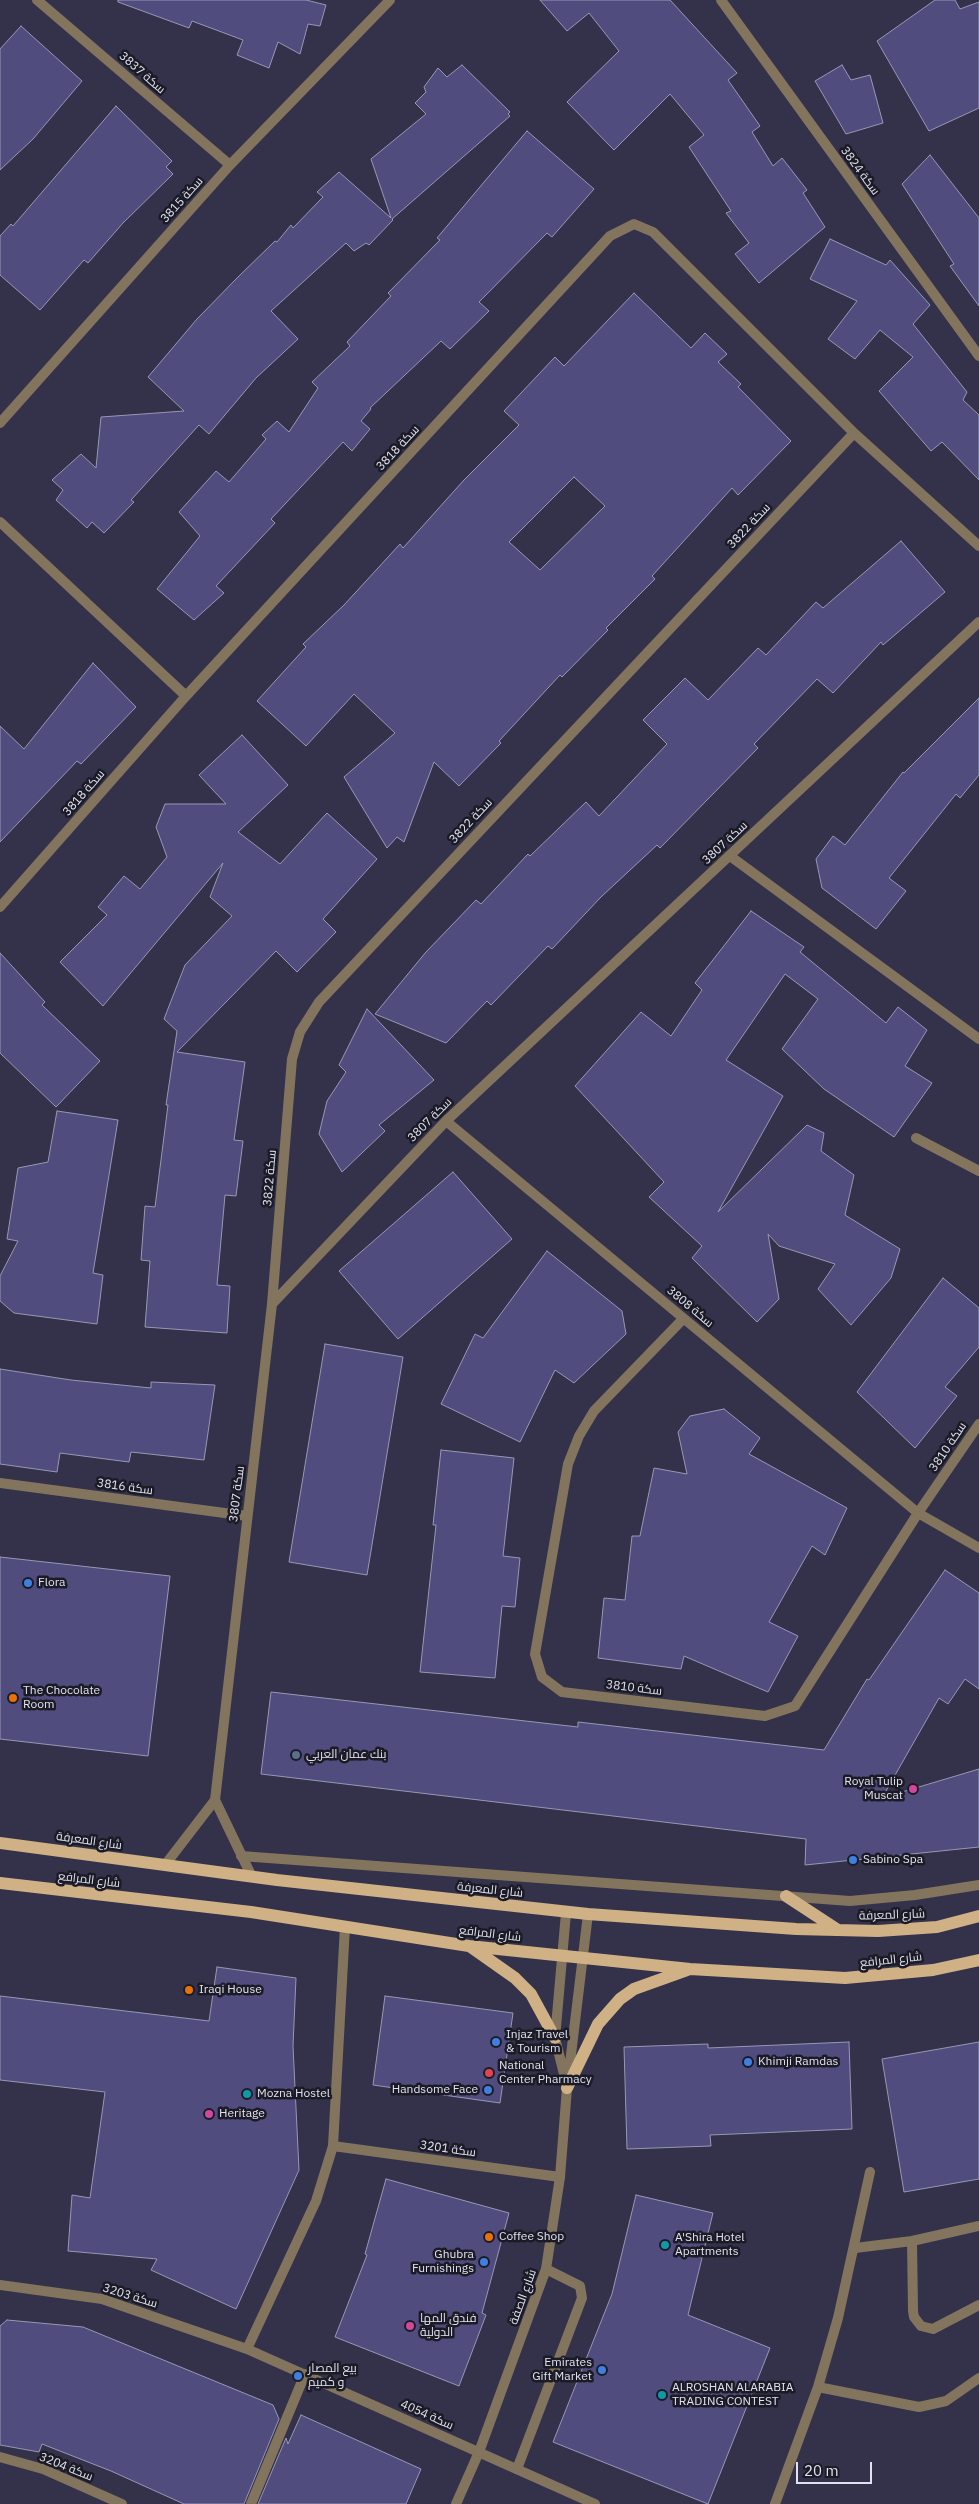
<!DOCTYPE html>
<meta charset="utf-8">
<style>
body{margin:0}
#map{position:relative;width:979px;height:2504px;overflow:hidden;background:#33324a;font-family:"IBM Plex Sans",sans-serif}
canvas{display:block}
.scale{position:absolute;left:796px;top:2462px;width:76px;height:22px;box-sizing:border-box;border:2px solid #e1e1f1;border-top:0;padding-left:6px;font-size:15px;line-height:18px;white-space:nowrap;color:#e1e1f1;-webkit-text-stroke:4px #1b1b26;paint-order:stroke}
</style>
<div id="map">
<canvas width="979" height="2504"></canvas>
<div class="scale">20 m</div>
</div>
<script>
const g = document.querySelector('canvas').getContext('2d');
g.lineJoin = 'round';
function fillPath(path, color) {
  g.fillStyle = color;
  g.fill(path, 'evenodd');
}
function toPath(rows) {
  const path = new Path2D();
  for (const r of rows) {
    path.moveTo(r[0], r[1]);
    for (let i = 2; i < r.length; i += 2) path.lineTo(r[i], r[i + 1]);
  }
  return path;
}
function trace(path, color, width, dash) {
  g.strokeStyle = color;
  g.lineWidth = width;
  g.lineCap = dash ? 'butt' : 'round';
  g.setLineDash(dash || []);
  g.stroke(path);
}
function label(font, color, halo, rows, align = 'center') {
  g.font = font + ' "IBM Plex Sans",Cairo,sans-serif';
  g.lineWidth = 5;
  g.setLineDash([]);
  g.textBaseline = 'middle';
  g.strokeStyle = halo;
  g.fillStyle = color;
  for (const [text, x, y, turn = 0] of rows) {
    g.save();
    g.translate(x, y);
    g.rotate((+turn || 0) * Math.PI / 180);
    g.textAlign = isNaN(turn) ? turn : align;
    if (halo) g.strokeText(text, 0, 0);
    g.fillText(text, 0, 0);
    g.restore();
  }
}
const building = toPath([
 [118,0,306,0,326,5,320,26,308,24,300,54,278,42,269,68,237,55,243,40,192,21,189,28,118,2,118,0],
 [540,0,670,0,737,73,728,80,760,126,752,132,773,166,782,158,807,190,803,193,825,227,759,283,735,254,749,243,726,213,731,211,689,147,704,135,670,94,614,150,567,102,619,51,589,13,567,31,540,0],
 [935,0,955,0,960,9,979,2,979,108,929,131,877,41,935,0],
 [21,26,82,81,33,139,0,170,0,49,21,26],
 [462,65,510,112,508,114,510,116,392,219,393,220,369,245,366,243,354,251,346,243,271,311,298,339,256,378,209,434,199,425,131,500,134,502,104,533,92,522,87,528,56,500,63,490,52,480,81,454,96,468,101,417,184,411,148,377,197,319,237,278,275,241,277,242,291,225,293,228,323,197,317,192,339,172,391,218,371,159,426,114,415,103,426,92,424,87,438,68,447,77,462,65],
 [842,65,851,80,870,75,883,123,846,134,815,81,842,65],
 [116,106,172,161,166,167,173,174,123,223,88,263,84,260,40,310,0,275,0,236,11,224,13,226,116,106],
 [527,131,594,189,552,237,547,233,479,302,489,311,450,349,441,341,370,408,371,409,361,421,370,429,352,451,343,442,271,519,275,523,216,586,224,593,194,620,157,589,200,536,179,512,216,471,229,482,266,439,262,435,277,421,289,432,318,388,312,382,350,346,347,342,391,296,388,293,440,240,437,238,527,131],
 [930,155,979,218,979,306,950,266,954,264,902,184,930,155],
 [830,239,886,265,890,260,930,305,913,324,967,392,963,400,979,415,979,480,942,442,931,451,879,391,913,357,880,330,855,359,828,339,857,301,810,279,830,239],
 [634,293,691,348,705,333,727,354,718,362,741,384,738,387,791,441,738,495,732,488,652,576,655,579,606,628,608,630,562,677,560,675,499,741,501,743,459,786,434,762,404,842,397,837,387,848,344,777,395,733,354,694,306,746,257,701,306,647,303,644,344,605,400,544,403,548,464,480,519,425,504,411,555,357,564,366,634,293],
 [574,477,605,506,540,570,509,542,574,477],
 [901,541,945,592,883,645,881,642,833,693,817,679,754,744,758,748,660,848,657,845,601,897,552,949,548,946,491,1005,487,1001,446,1043,375,1014,426,952,476,900,481,904,528,854,530,856,586,802,599,816,667,744,643,720,685,678,708,700,758,648,766,655,816,602,823,608,901,541],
 [93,663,136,707,81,764,77,761,0,842,0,726,24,749,93,663],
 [979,698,979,775,960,798,956,794,889,878,906,891,876,929,822,888,816,859,833,836,845,845,903,772,904,773,979,698],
 [242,735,288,785,238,832,280,864,327,813,377,859,323,919,336,932,297,972,276,951,177,1052,245,1062,234,1140,243,1141,236,1196,225,1195,217,1285,230,1286,227,1333,145,1327,150,1261,141,1260,145,1206,155,1207,168,1105,166,1105,177,1031,164,1019,185,965,232,916,210,897,223,863,103,1006,60,962,107,915,98,907,124,876,140,889,167,857,156,827,165,804,226,804,199,775,242,735],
 [751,911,804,947,800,952,886,1023,898,1007,927,1030,905,1066,932,1083,894,1137,824,1089,782,1049,818,999,785,974,726,1060,783,1096,718,1212,807,1125,824,1133,821,1151,854,1175,845,1215,900,1249,891,1278,851,1325,818,1289,835,1264,779,1246,768,1234,779,1299,757,1322,692,1258,702,1246,649,1197,664,1182,575,1086,641,1012,671,1036,702,990,695,983,751,911],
 [0,953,45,1002,42,1005,100,1061,56,1107,0,1053,0,953],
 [367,1009,434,1080,379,1125,385,1131,342,1172,319,1134,327,1101,346,1072,339,1065,367,1009],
 [57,1111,118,1120,93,1273,103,1275,97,1324,14,1313,0,1301,0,1276,18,1241,7,1239,18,1168,48,1162,57,1111],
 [453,1172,512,1239,398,1339,339,1271,453,1172],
 [547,1251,622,1311,626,1334,574,1383,555,1370,520,1442,441,1404,475,1334,483,1338,547,1251],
 [943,1278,979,1308,979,1347,945,1387,957,1396,915,1448,857,1392,943,1278],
 [325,1344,403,1357,367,1575,289,1562,325,1344],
 [0,1369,71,1380,151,1388,151,1382,215,1385,204,1460,131,1452,129,1462,60,1453,57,1472,0,1464,0,1369],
 [724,1409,760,1438,749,1454,847,1508,825,1555,812,1546,769,1622,798,1636,768,1692,684,1656,681,1669,598,1658,604,1598,625,1600,632,1536,640,1536,654,1468,687,1474,678,1432,690,1416,724,1409],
 [441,1450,514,1458,503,1556,520,1558,515,1607,502,1606,495,1678,420,1672,436,1525,433,1525,441,1450],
 [0,1557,170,1576,148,1756,0,1739,0,1557],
 [945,1570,979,1593,979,1689,965,1679,948,1704,939,1698,882,1798,979,1769,979,1847,805,1865,806,1839,261,1774,271,1692,578,1727,578,1722,824,1750,867,1679,869,1680,945,1570],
 [217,1967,296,1978,293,2046,299,2170,236,2309,151,2270,157,2259,68,2251,72,2195,90,2198,105,2092,0,2080,0,1996,209,2021,217,1967],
 [385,1996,513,2013,500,2103,373,2085,385,1996],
 [849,2042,852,2129,710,2135,711,2146,627,2149,624,2047,708,2044,708,2048,849,2042],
 [979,2042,979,2179,904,2192,882,2059,979,2042],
 [386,2179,509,2213,482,2313,486,2315,459,2386,335,2337,367,2255,365,2254,386,2179],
 [636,2195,713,2213,688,2315,770,2348,708,2504,553,2442,612,2294,636,2195],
 [7,2320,83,2327,273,2405,279,2419,244,2504,184,2504,111,2471,42,2444,39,2452,0,2445,0,2326,7,2320],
 [301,2415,421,2469,406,2504,258,2504,286,2438,288,2444,301,2415]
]);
fillPath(building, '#504c7e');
trace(building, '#9898b5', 1);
trace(toPath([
 [730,856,979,1039],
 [241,1856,850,1901,915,1895,979,1885],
 [912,2241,913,2311,914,2317,921,2326,933,2329,979,2305],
 [855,2248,912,2241,979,2226],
 [517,2469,582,2298,580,2286,546,2269],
 [251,2504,305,2374]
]), '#83745e', 10);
trace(toPath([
 [37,0,230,165],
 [721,0,979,356],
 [0,423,230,165,390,0],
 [0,522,186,696],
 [0,907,186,696,610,236,634,224,653,232,854,433,979,546],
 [446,1121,918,1513,979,1548],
 [916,1138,979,1171],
 [272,1304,292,1059,300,1032,319,1002,854,433],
 [683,1319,594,1411,579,1436,568,1464,535,1654,542,1677,562,1692,765,1716,795,1706,918,1513,979,1424],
 [0,1483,247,1516],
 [215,1800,252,1877],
 [165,1865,215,1800,272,1304,446,1121,979,622],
 [333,2146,560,2177],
 [0,2285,102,2299,247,2349,595,2504],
 [247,2349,316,2201,333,2146,345,1926],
 [818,2387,919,2407,946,2401,979,2378],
 [0,2457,43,2469,122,2504],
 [775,2504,818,2387,838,2318,870,2172]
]), '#83745e', 10);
trace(toPath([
 [566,1913,555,2038,566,2082],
 [456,2504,479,2452,546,2269,560,2177,567,2088,588,1914]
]), '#83745e', 10);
trace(toPath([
 [0,1843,277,1880,588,1914,796,1929,878,1931,937,1927,979,1916],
 [0,1883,251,1912,469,1946,690,1969,845,1978,933,1970,979,1960],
 [786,1896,838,1930],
 [471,1947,515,1978,531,1994,555,2038],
 [567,2088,598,2024,620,1999,634,1989,687,1970]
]), '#d0b185', 12);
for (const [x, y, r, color] of [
 [28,1583,5,"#3f7fe0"],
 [13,1698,5,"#e8710a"],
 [296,1755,5,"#5c6f8a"],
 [913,1789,5,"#d1479c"],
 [853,1860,5,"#3f7fe0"],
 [189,1990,5,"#e8710a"],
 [496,2042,5,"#3f7fe0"],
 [748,2062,5,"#3f7fe0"],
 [489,2073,5,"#e0444e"],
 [488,2090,5,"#3f7fe0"],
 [247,2094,5,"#0f9aa8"],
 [209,2114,5,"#d1479c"],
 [489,2237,5,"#e8710a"],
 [665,2245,5,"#0f9aa8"],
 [484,2262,5,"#3f7fe0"],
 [410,2326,5,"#d1479c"],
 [602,2370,5,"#3f7fe0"],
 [298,2376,5,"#3f7fe0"],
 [662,2395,5,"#0f9aa8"]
]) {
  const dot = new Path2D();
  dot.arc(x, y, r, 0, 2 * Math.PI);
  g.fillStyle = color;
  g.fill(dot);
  trace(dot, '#1b1b26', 2);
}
label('12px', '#e1e1f1', '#1b1b26', [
 ["سكة 3837",142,73,41],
 ["سكة 3824",860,171,54],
 ["سكة 3815",182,200,-48],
 ["سكة 3818",398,448,-47],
 ["سكة 3822",749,526,-47],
 ["سكة 3818",84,793,-49],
 ["سكة 3822",471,821,-47],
 ["سكة 3807",725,843,-43],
 ["سكة 3807",430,1120,-45],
 ["سكة 3822",270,1178,-85],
 ["سكة 3808",690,1307,40],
 ["سكة 3810",948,1447,-56],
 ["سكة 3816",125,1487,8],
 ["سكة 3807",237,1494,-83],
 ["سكة 3810",634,1688,7],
 ["شارع المعرفة",89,1841,8],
 ["شارع المرافع",89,1880,7],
 ["شارع المعرفة",490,1890,6],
 ["شارع المعرفة",892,1915,-2],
 ["شارع المرافع",490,1934,7],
 ["شارع المرافع",891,1960,-6],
 ["سكة 3201",448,2149,8],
 ["سكة 3203",130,2296,17],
 ["شارع الصفة",523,2297,-70],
 ["سكة 4054",427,2415,24],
 ["سكة 3204",66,2467,22]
]);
label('12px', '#e1e1f1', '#1b1b26', [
 ["Flora",38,1583],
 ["The Chocolate",23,1691],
 ["Room",23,1705],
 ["بنك عمان العربي",306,1755],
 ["Royal Tulip",903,1782,"right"],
 ["Muscat",903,1796,"right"],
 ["Sabino Spa",863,1860],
 ["Iraqi House",199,1990],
 ["Injaz Travel",506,2035],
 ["& Tourism",506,2049],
 ["Khimji Ramdas",758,2062],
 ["National",499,2066],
 ["Center Pharmacy",499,2080],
 ["Handsome Face",478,2090,"right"],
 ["Mozna Hostel",257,2094],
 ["Heritage",219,2114],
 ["Coffee Shop",499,2237],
 ["A'Shira Hotel",675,2238],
 ["Apartments",675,2252],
 ["Ghubra",474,2255,"right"],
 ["Furnishings",474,2269,"right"],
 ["فندق المها",420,2319],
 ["الدولية",420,2333],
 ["Emirates",592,2363,"right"],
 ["Gift Market",592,2377,"right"],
 ["بيع المصار",308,2369],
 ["و كميم",308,2383],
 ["ALROSHAN ALARABIA",672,2388],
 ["TRADING CONTEST",672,2402]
], 'left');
</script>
